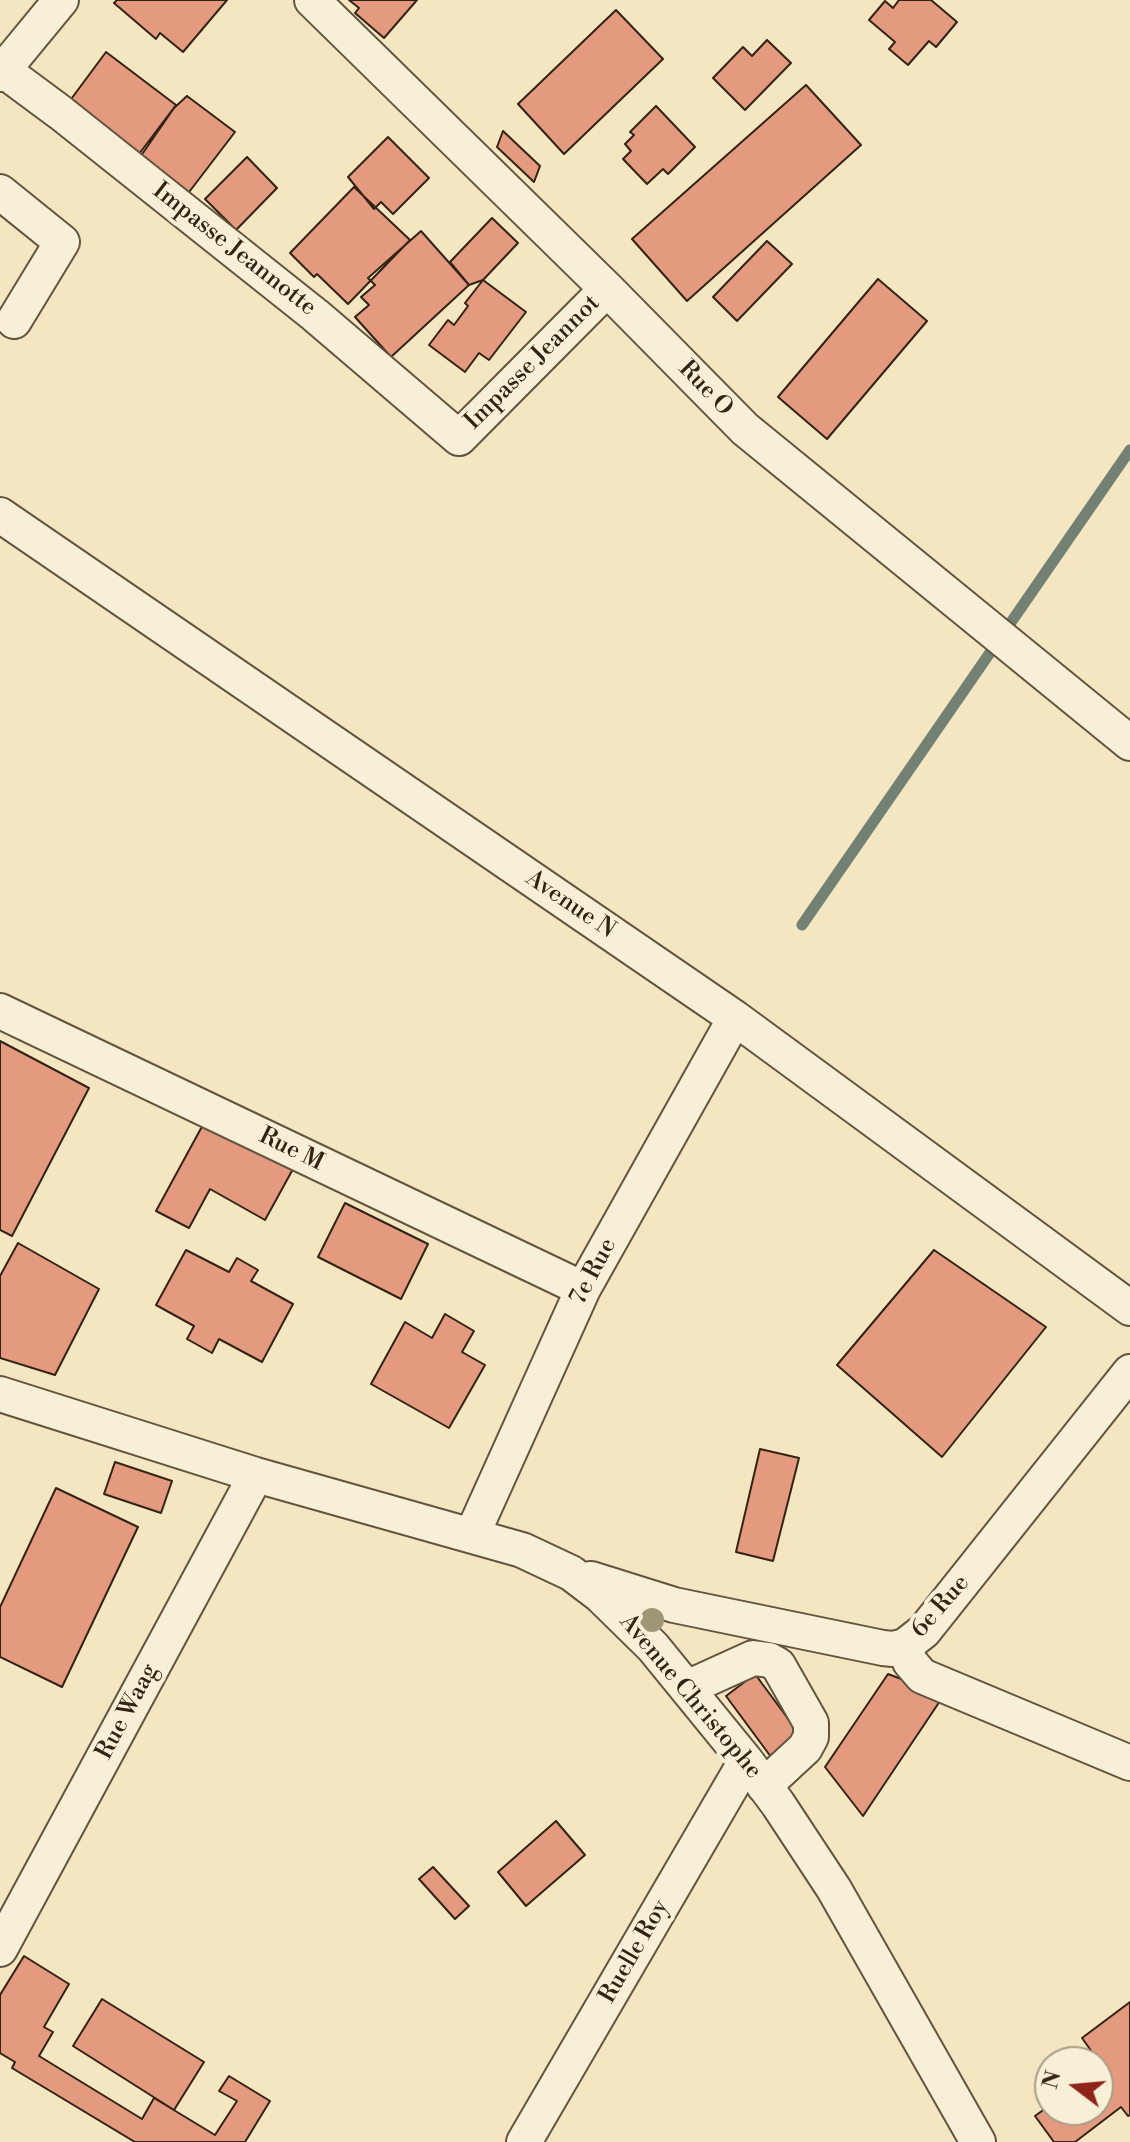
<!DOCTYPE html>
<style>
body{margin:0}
#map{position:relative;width:1130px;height:2142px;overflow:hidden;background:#f4e6c1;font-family:"Libre Bodoni",serif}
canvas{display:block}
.north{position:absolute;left:1034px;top:2046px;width:80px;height:80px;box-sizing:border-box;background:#f8efd7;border:2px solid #a99d89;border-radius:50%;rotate:286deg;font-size:22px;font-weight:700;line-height:32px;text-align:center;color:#322314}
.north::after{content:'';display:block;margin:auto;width:28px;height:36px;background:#8f2418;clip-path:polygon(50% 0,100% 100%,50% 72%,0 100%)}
</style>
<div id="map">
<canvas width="1130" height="2142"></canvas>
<div class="north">N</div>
</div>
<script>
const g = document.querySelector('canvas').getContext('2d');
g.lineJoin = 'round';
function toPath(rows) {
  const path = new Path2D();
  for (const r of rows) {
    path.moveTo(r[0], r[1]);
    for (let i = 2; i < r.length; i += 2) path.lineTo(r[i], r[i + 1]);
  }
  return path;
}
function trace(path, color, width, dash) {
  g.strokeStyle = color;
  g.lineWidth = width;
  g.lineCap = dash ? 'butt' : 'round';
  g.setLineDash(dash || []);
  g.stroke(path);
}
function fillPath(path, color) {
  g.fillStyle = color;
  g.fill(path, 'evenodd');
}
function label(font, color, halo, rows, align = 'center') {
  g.font = font + ' "Libre Bodoni",serif';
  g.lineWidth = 8;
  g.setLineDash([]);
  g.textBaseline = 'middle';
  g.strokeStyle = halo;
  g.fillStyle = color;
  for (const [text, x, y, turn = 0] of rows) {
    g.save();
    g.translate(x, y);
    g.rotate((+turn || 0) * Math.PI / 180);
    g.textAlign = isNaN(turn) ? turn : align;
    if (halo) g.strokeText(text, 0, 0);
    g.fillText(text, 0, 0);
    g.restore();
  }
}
trace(toPath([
 [802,925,1130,450]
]), '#728174', 11);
const building = toPath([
 [117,0,227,0,183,52,160,33,156,39,114,3,117,0],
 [349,0,417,0,384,38,355,13,359,8,349,0],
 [899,0,931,0,957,22,936,47,929,41,908,65,889,49,895,42,869,20,885,1,893,8,899,0],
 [616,10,663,59,564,154,518,104,616,10],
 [767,40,791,63,745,110,713,78,743,47,752,56,767,40],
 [106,52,176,105,133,162,63,110,106,52],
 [806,85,861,145,687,301,632,239,806,85],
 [187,96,235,132,183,200,136,163,174,108,187,96],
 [656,106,695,147,668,174,663,169,647,184,623,159,631,151,625,144,634,135,630,132,656,106],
 [503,131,540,166,534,182,497,147,503,131],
 [388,137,429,178,393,214,381,202,374,209,348,177,388,137],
 [247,157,277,188,236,230,205,199,247,157],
 [354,187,410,240,348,304,317,274,314,277,290,253,354,187],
 [492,218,518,243,483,280,469,285,450,262,492,218],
 [421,231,469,285,391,357,355,317,369,305,361,297,375,285,368,278,421,231],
 [767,241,792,264,737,321,713,297,767,241],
 [878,279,927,321,827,439,778,397,878,279],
 [483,280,526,312,489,360,479,353,465,372,429,345,448,320,454,325,468,306,465,303,483,280],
 [0,1041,89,1088,12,1236,0,1230,0,1041],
 [205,1121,293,1169,265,1220,210,1189,189,1228,156,1211,205,1121],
 [345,1203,428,1244,401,1299,318,1257,345,1203],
 [18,1243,99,1289,55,1375,0,1358,0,1276,18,1243],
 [186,1250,229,1272,237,1258,258,1270,251,1281,293,1304,262,1362,219,1339,212,1353,187,1339,194,1326,156,1305,186,1250],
 [934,1250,1046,1327,942,1457,837,1365,934,1250],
 [445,1314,474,1331,462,1352,485,1365,449,1428,371,1384,405,1322,432,1338,445,1314],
 [760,1449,799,1458,773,1561,736,1552,760,1449],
 [115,1462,172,1481,161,1513,104,1494,115,1462],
 [56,1488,138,1527,62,1687,0,1657,0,1607,56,1488],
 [755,1674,803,1739,774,1761,726,1696,755,1674],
 [888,1674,944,1695,863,1816,825,1767,888,1674],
 [556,1821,585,1855,526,1906,498,1872,556,1821],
 [433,1867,469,1906,455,1919,419,1879,433,1867],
 [24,1956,69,1984,44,2027,53,2032,39,2056,142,2119,154,2098,215,2135,237,2101,219,2091,229,2076,270,2101,245,2142,135,2142,12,2068,15,2062,0,2053,0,1995,24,1956],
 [102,1999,204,2062,174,2110,73,2046,102,1999],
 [1130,2002,1130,2115,1128,2116,1121,2107,1075,2142,1054,2142,1035,2116,1050,2105,1050,2110,1098,2110,1098,2069,1102,2066,1082,2038,1130,2002]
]);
fillPath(building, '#e39a7f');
trace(building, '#322314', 2);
const minor = toPath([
 [312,0,607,289,745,429,1130,743],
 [3,70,61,113,315,315,459,438,607,289],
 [0,74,61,0],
 [0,192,62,242,14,321],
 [0,515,735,1018,1130,1308],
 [0,1011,583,1289],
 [0,1394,256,1475,522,1550,571,1573,600,1595,653,1647,746,1761,778,1804,834,1889,978,2142],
 [472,1535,583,1289,735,1018],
 [591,1579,674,1605,883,1648,893,1649,905,1646,924,1631,1130,1372],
 [905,1646,910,1662,922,1676,1130,1763],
 [687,1688,753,1658,769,1660,778,1665,811,1723,811,1737,805,1748,764,1786],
 [0,1949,256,1475],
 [524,2142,746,1761]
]);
trace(minor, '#62543f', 38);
trace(minor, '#f8efd7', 34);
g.fillStyle = '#9f9678';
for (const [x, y] of [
 [652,1620]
]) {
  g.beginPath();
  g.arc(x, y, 12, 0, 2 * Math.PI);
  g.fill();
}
label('24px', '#322314', '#f8efd7', [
 ["Impasse Jeannotte",234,250,38],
 ["Impasse Jeannot",533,363,-45],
 ["Rue O",705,389,46],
 ["Avenue N",570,905,34],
 ["Rue M",291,1150,26],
 ["7e Rue",594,1272,-62],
 ["6e Rue",941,1607,-49],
 ["Avenue Christophe",690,1697,50],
 ["Rue Waag",128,1712,-62],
 ["Ruelle Roy",635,1952,-60]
]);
</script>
